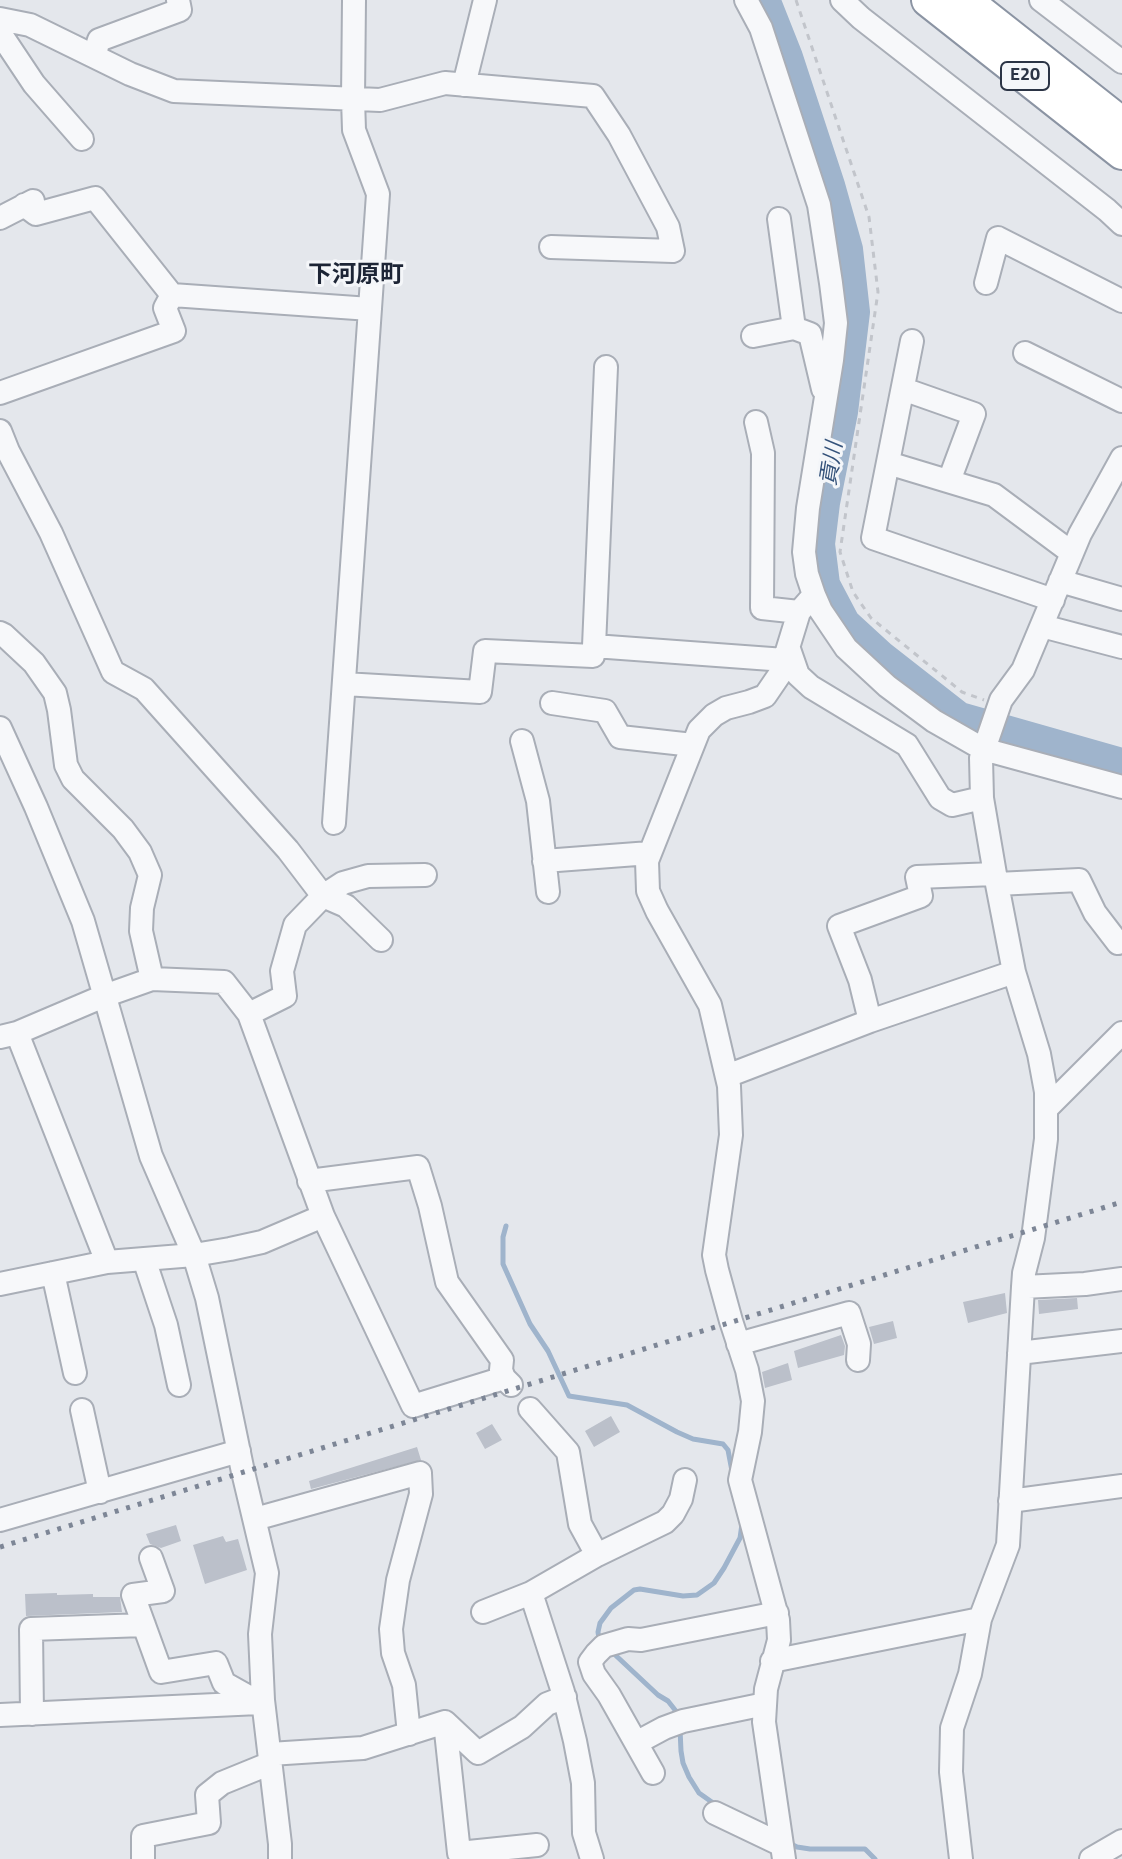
<!DOCTYPE html>
<meta charset="utf-8">
<style>
body{margin:0}
canvas{display:block;background:#e4e7ec}
</style>
<canvas width="1122" height="1859"></canvas>
<script>
const g = document.querySelector('canvas').getContext('2d');
g.lineJoin = 'round';
function toPath(rows) {
  const path = new Path2D();
  for (const r of rows) {
    path.moveTo(r[0], r[1]);
    for (let i = 2; i < r.length; i += 2) path.lineTo(r[i], r[i + 1]);
  }
  return path;
}
function trace(path, color, width, dash) {
  g.strokeStyle = color;
  g.lineWidth = width;
  g.lineCap = dash ? 'butt' : 'round';
  g.setLineDash(dash || []);
  g.stroke(path);
}
function fillPath(path, color) {
  g.fillStyle = color;
  g.fill(path, 'evenodd');
}
function label(font, color, halo, rows, align = 'center') {
  g.font = font + ' "Titillium Web","Noto Sans JP",sans-serif';
  g.lineWidth = 6;
  g.setLineDash([]);
  g.textBaseline = 'middle';
  g.strokeStyle = halo;
  g.fillStyle = color;
  for (const [text, x, y, turn = 0] of rows) {
    g.save();
    g.translate(x, y);
    g.rotate((+turn || 0) * Math.PI / 180);
    g.textAlign = isNaN(turn) ? turn : align;
    if (halo) g.strokeText(text, 0, 0);
    g.fillText(text, 0, 0);
    g.restore();
  }
}
trace(toPath([
 [506,1226,503,1237,503,1264,530,1324,548,1351,569,1396,627,1405,677,1432,693,1439,723,1444,728,1450,732,1471],
 [601,1641,599,1639,598,1632,600,1623,611,1608,634,1590,640,1589,683,1596,697,1595,714,1583,724,1568,740,1538,742,1524],
 [611,1651,658,1695,668,1701,679,1715],
 [680,1729,681,1751,683,1763,689,1777,699,1793,716,1805],
 [789,1843,797,1847,810,1849,865,1849,875,1859]
]), '#9fb4cc', 5);
trace(toPath([
 [764,0,768,4,789,57,831,185,849,249,856,312,844,412,826,503,821,544,826,584,846,622,882,655,960,716,1122,762]
]), '#9fb4cc', 28);
fillPath(toPath([
 [1005,1293,1007,1313,968,1323,963,1302],
 [1077,1298,1078,1309,1039,1314,1038,1300],
 [893,1321,897,1338,874,1344,869,1327],
 [841,1335,845,1346,844,1355,798,1368,794,1351],
 [788,1363,792,1380,765,1388,762,1372],
 [611,1416,620,1432,594,1447,585,1431],
 [492,1424,502,1440,485,1449,476,1433],
 [417,1447,421,1460,311,1489,309,1481],
 [176,1525,181,1541,161,1548,150,1544,146,1534],
 [223,1536,226,1542,238,1539,247,1570,205,1584,193,1545],
 [57,1593,57,1595,93,1594,93,1597,120,1597,122,1612,26,1616,25,1594]
]), '#bbc0ca');
const minor = toPath([
 [746,0,761,28,819,205,831,283,836,323,832,360,808,508,804,552,807,574,814,595,821,611,846,648,887,686,934,721,983,749,1122,787],
 [842,0,861,18,1107,210,1122,224],
 [1041,0,1122,62],
 [0,19,30,25,130,74,174,91,380,100,445,83,593,96,619,135,668,227,673,251,551,247],
 [0,33,34,84,82,139],
 [94,56,99,40,180,10,178,0],
 [464,85,485,0],
 [24,205,36,214,95,198,172,295,370,309],
 [0,218,33,201],
 [779,219,794,328],
 [986,283,998,238,1122,301],
 [753,336,794,328,810,334,823,389],
 [912,341,873,538,1053,600],
 [1025,353,1122,401],
 [903,389,974,414,949,481],
 [0,393,174,331,165,308,172,295],
 [756,422,763,453,762,608,799,612],
 [0,431,8,451,51,533,113,672,144,689,288,850,323,896,346,906,381,940],
 [888,463,994,495,1072,553],
 [1060,581,1122,599],
 [1042,626,1122,647],
 [0,633,4,635,34,663,55,693,59,710,66,765,73,779,123,829,140,852,150,875,142,908,141,931,152,979],
 [594,646,606,367],
 [789,649,798,675,811,687,907,745,940,798,952,805,982,798],
 [344,684,480,692,485,651,593,656,594,646,785,660],
 [552,703,605,711,620,737,693,745],
 [0,728,36,807,83,921,151,1156,194,1255,207,1298,243,1472,267,1573,260,1634,263,1700,280,1844,280,1859],
 [522,741,538,801,548,892],
 [334,823,378,194,354,130,353,99,354,0],
 [544,861,650,853],
 [997,884,1079,880,1095,913,1118,943],
 [249,1014,285,996,282,971,295,925,323,896,343,883,368,876,425,875],
 [870,1021,860,980,839,926,921,896,917,877,995,874],
 [17,1033,107,1262],
 [0,1037,17,1033,104,996,152,979,224,982,249,1014,323,1216,413,1406,504,1378],
 [727,1076,870,1021,1014,972],
 [1046,1109,1122,1033],
 [309,1181,418,1167,430,1206,447,1282,502,1360,501,1370,504,1378,511,1385],
 [144,1259,166,1325,179,1385],
 [53,1273,75,1373],
 [0,1284,107,1262,194,1255,230,1249,262,1242,323,1216],
 [1023,1287,1085,1284,1122,1279],
 [738,1344,849,1313,859,1344,858,1360],
 [1019,1353,1122,1341],
 [530,1409,568,1452,580,1524,597,1555],
 [82,1410,100,1492],
 [1010,1501,1122,1486],
 [255,1519,420,1473,421,1494,398,1580,391,1629,393,1653,404,1685,409,1734],
 [0,1520,239,1451],
 [151,1558,163,1591,133,1595,161,1672,216,1663,224,1683,258,1702],
 [531,1593,563,1692,575,1741,583,1783,584,1833,592,1859],
 [483,1612,531,1593,597,1555,665,1522,673,1514,681,1499,685,1480],
 [772,1661,980,1619],
 [32,1714,31,1629,144,1625],
 [0,1715,259,1703,263,1700],
 [445,1722,459,1853,537,1845],
 [636,1743,664,1728,683,1721,765,1704],
 [270,1754,363,1748,445,1722,478,1753,522,1727,547,1704,565,1697],
 [653,1773,609,1695,594,1674,590,1662,596,1654,604,1646,628,1639,641,1640,777,1613],
 [715,1813,782,1845],
 [143,1859,143,1836,209,1823,207,1795,222,1783,271,1763],
 [784,1859,764,1722,766,1689,779,1640,778,1620,740,1480,750,1432,753,1401,747,1370,731,1321,717,1270,714,1255,731,1135,729,1086,710,1005,657,911,648,891,647,861,699,730,714,715,726,708,749,702,765,696,780,674,799,612,814,595],
 [961,1859,951,1772,952,1728,970,1674,980,1619,1008,1545,1023,1287,1024,1273,1033,1238,1046,1139,1046,1092,1039,1054,1014,972,995,874,982,798,981,758,1001,700,1023,670,1080,534,1122,458],
 [1091,1859,1122,1841]
]);
const highway = toPath([
 [928,0,1122,153],
 [970,4,1122,124]
]);
trace(minor, '#a9aeb7', 26);
trace(highway, '#8b94a3', 36);
trace(toPath([
 [796,0,869,217,878,292,840,552,853,592,871,618,962,692,984,700]
]), '#c2c5cb', 3, [6, 6]);
trace(minor, '#f7f8fa', 22);
trace(highway, '#fff', 32);
trace(toPath([
 [0,1547,1122,1202]
]), '#7d8696', 5, [4, 8]);
for (const [x, y, w] of [
 [1025,76,48]
]) {
  const box = new Path2D();
  box.roundRect(x - w / 2, y - 14, w, 28, 6);
  g.fillStyle = '#f4f6f9';
  g.fill(box);
  trace(box, '#2b3445', 2);
}
label('bold 18px', '#2b3445', null, [
 ["E20",1025,76]
]);
label('italic 22px', '#34527a', '#f4f6f9', [
 ["貢川",833,464,-81]
]);
label('bold 24px', '#1d2536', '#f4f6f9', [
 ["下河原町",356,276]
]);
</script>
